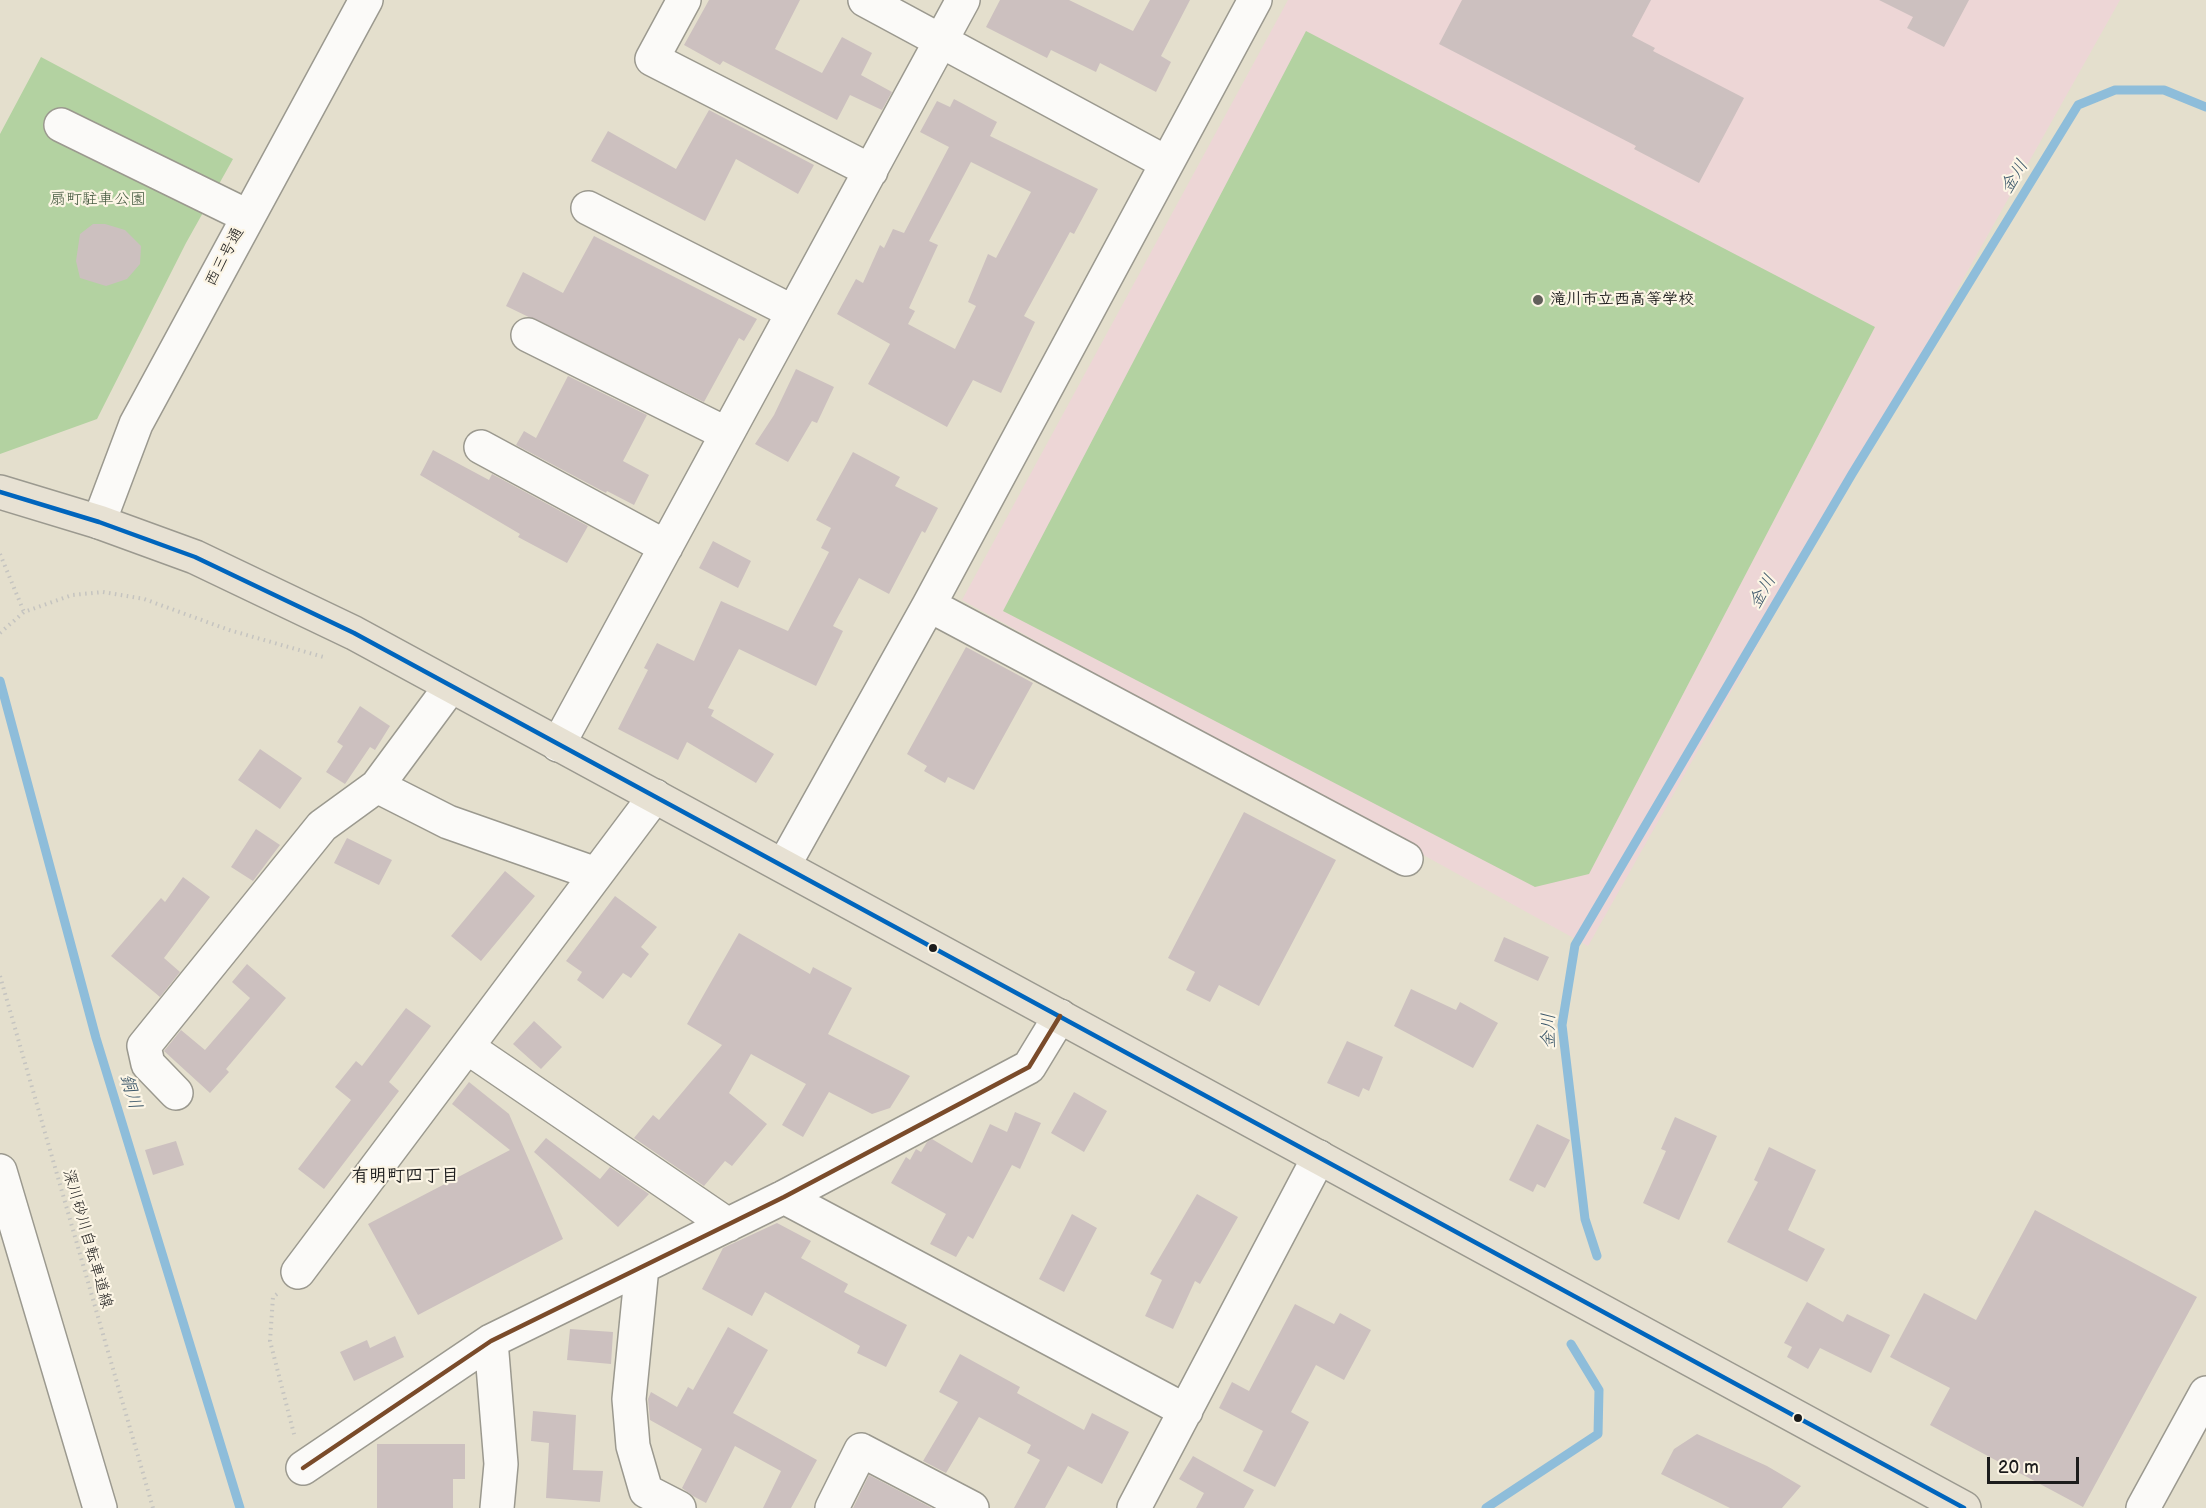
<!DOCTYPE html>
<meta charset="utf-8">
<style>
body{margin:0}
#map{position:relative;width:2206px;height:1508px;overflow:hidden;background:#e4dfcd;font-family:"Balsamiq Sans",sans-serif}
canvas{display:block}
.scale{position:absolute;left:1987px;top:1457px;width:92px;height:27px;box-sizing:border-box;border:3px solid #1c1c1c;border-top:0;padding-left:8px;font-size:18px;line-height:21px;white-space:nowrap;color:#1c1c1c;-webkit-text-stroke:4px #fcf5e5;paint-order:stroke}
</style>
<div id="map">
<canvas width="2206" height="1508"></canvas>
<div class="scale">20 m</div>
</div>
<script>
const g = document.querySelector('canvas').getContext('2d');
g.lineJoin = 'round';
function fillPath(path, color) {
  g.fillStyle = color;
  g.fill(path, 'evenodd');
}
function toPath(rows) {
  const path = new Path2D();
  for (const r of rows) {
    path.moveTo(r[0], r[1]);
    for (let i = 2; i < r.length; i += 2) path.lineTo(r[i], r[i + 1]);
  }
  return path;
}
function trace(path, color, width, dash) {
  g.strokeStyle = color;
  g.lineWidth = width;
  g.lineCap = dash ? 'butt' : 'round';
  g.setLineDash(dash || []);
  g.stroke(path);
}
function label(font, color, halo, rows, align = 'center') {
  g.font = font + ' "Balsamiq Sans","Klee One",sans-serif';
  g.lineWidth = 4.5;
  g.setLineDash([]);
  g.textBaseline = 'middle';
  g.strokeStyle = halo;
  g.fillStyle = color;
  for (const [text, x, y, turn = 0] of rows) {
    g.save();
    g.translate(x, y);
    g.rotate((+turn || 0) * Math.PI / 180);
    g.textAlign = isNaN(turn) ? turn : align;
    if (halo) g.strokeText(text, 0, 0);
    g.fillText(text, 0, 0);
    g.restore();
  }
}
fillPath(toPath([
 [1288,0,2120,0,1588,946,962,600]
]), '#edd6d6');
fillPath(toPath([
 [1306,31,1875,327,1589,874,1535,887,1003,611],
 [41,57,233,159,186,243,97,419,0,454,0,134]
]), '#b3d2a1');
trace(toPath([
 [0,681,96,1038,240,1508],
 [1597,1256,1585,1219,1562,1025,1575,945,1852,474,2078,105,2115,90,2164,90,2206,107],
 [1486,1508,1598,1434,1599,1390,1571,1344]
]), '#8ebdda', 9);
fillPath(toPath([
 [709,0,800,0,775,49,822,73,842,37,872,53,861,75,892,92,882,110,850,95,837,120,723,61,720,65,684,45],
 [1000,0,1069,0,1133,31,1150,0,1190,0,1161,56,1171,62,1156,92,1100,63,1096,72,1051,50,1047,58,986,27],
 [1462,0,1651,0,1632,36,1655,48,1653,51,1744,98,1699,183,1634,149,1636,146,1439,44],
 [1879,0,1969,0,1944,47,1907,28,1913,17],
 [954,99,997,122,990,136,1098,189,1074,234,1070,232,1024,316,1035,322,1001,393,973,380,947,427,868,384,890,344,837,314,856,279,863,283,880,245,884,248,893,229,904,233,949,147,920,132,937,101,950,107],
 [971,162,1031,192,996,258,988,254,968,302,976,306,955,349,908,324,915,311,909,308,938,245,929,241],
 [709,110,814,165,798,194,736,159,705,221,591,161,608,131,676,169],
 [93,224,105,224,125,230,141,246,140,264,127,279,106,286,80,278,76,261,80,234],
 [594,236,757,319,744,341,739,338,704,402,506,306,523,272,563,293],
 [796,369,834,387,817,423,812,421,788,462,755,444,774,415],
 [568,376,647,415,623,461,649,475,634,505,607,491,606,493,516,445,524,431,536,438],
 [433,450,489,480,492,474,588,526,567,563,518,537,520,534,420,475],
 [853,452,900,477,895,486,938,508,925,533,922,531,889,594,859,578,833,626,843,631,816,686,739,649,708,708,714,710,711,716,774,754,756,783,687,742,678,760,618,729,648,670,644,668,657,643,694,661,721,601,788,631,829,552,821,548,831,528,816,520],
 [713,541,751,561,738,588,699,568],
 [966,647,1033,683,974,790,948,777,945,783,924,771,927,766,907,754],
 [360,706,390,726,375,750,370,747,345,784,326,772,343,746,337,742],
 [260,749,302,778,280,809,238,780],
 [1244,812,1336,860,1259,1006,1219,985,1210,1002,1186,990,1195,972,1168,958],
 [256,829,280,845,253,881,231,867],
 [347,838,392,860,379,885,334,863],
 [505,871,535,896,481,961,451,936],
 [183,877,210,897,164,958,180,972,160,997,111,956,161,898,165,902],
 [615,896,657,927,641,947,649,954,631,978,623,973,603,999,577,980,582,972,566,961],
 [739,933,810,974,813,967,852,988,828,1034,910,1076,890,1108,872,1114,829,1092,803,1137,782,1125,806,1084,751,1054,729,1093,767,1124,732,1166,725,1161,704,1186,634,1138,653,1115,659,1120,722,1045,687,1024],
 [1504,937,1549,957,1538,981,1494,961],
 [247,964,286,998,226,1069,229,1072,210,1093,164,1051,181,1030,205,1050,250,998,232,982],
 [1411,989,1456,1010,1460,1002,1498,1023,1473,1068,1394,1026],
 [406,1008,431,1026,389,1082,399,1091,324,1189,298,1169,351,1100,335,1087,356,1061,362,1066],
 [534,1021,562,1047,541,1069,513,1044],
 [1347,1041,1383,1057,1369,1091,1363,1088,1359,1097,1327,1083],
 [469,1082,509,1114,563,1239,418,1315,368,1224,510,1150,452,1104],
 [1074,1092,1107,1111,1084,1152,1051,1133],
 [1015,1112,1041,1123,1020,1169,1012,1165,973,1239,968,1236,956,1257,930,1244,946,1214,891,1183,906,1157,910,1160,916,1149,921,1152,927,1142,932,1139,972,1163,990,1124,1007,1132],
 [1675,1117,1717,1136,1679,1220,1643,1203,1666,1151,1661,1149],
 [1537,1124,1570,1140,1545,1188,1537,1184,1533,1192,1509,1180],
 [546,1138,600,1179,610,1167,649,1194,618,1227,534,1152],
 [176,1141,184,1165,153,1175,145,1150],
 [1769,1147,1816,1170,1788,1230,1825,1249,1807,1282,1727,1242,1758,1182,1754,1180],
 [1197,1194,1238,1217,1200,1284,1195,1281,1173,1329,1145,1316,1162,1280,1150,1274],
 [2035,1210,2197,1297,2083,1507,1930,1425,1950,1388,1890,1357,1924,1293,1976,1320],
 [1072,1214,1097,1228,1064,1292,1039,1279],
 [777,1223,811,1241,801,1258,848,1284,844,1292,907,1325,886,1367,857,1353,860,1346,765,1292,752,1316,702,1289,723,1248],
 [1807,1302,1843,1322,1847,1314,1890,1335,1871,1373,1820,1348,1808,1369,1787,1357,1792,1347,1784,1343],
 [1295,1304,1334,1324,1340,1313,1371,1330,1344,1380,1316,1365,1291,1412,1309,1422,1275,1487,1243,1471,1263,1431,1219,1408,1232,1382,1249,1391],
 [728,1327,768,1350,733,1413,817,1460,791,1508,763,1508,781,1471,735,1446,706,1503,693,1496,682,1488,702,1449,650,1420,648,1399,651,1392,677,1407,688,1387,693,1390],
 [570,1329,613,1332,611,1364,567,1360],
 [395,1336,404,1357,354,1381,340,1352,367,1340,370,1348],
 [960,1354,1020,1387,1017,1393,1084,1430,1092,1413,1129,1432,1102,1484,1068,1466,1045,1508,1014,1508,1040,1460,1027,1453,1031,1445,979,1417,946,1473,923,1461,958,1402,939,1392],
 [533,1411,576,1415,573,1470,603,1471,600,1502,546,1498,549,1443,531,1441],
 [1697,1434,1767,1466,1801,1486,1782,1508,1730,1508,1661,1474,1674,1449],
 [377,1444,465,1444,465,1479,453,1479,453,1508,377,1508],
 [1193,1456,1254,1490,1244,1508,1196,1508,1204,1493,1179,1479],
 [869,1475,932,1508,853,1508]
]), '#ccc0bf');
const minor = toPath([
 [684,0,652,59,871,171],
 [865,0,1167,163],
 [61,125,247,216],
 [588,208,793,312],
 [528,335,727,434],
 [481,447,666,547],
 [99,522,136,424,366,0],
 [929,605,1406,859],
 [558,745,963,0],
 [377,786,448,822,596,874],
 [784,865,929,605,1255,0],
 [467,1047,728,1225],
 [176,1093,148,1064,144,1046,322,826,377,786,451,686],
 [0,1171,100,1508],
 [784,1197,1186,1411],
 [642,1267,629,1399,633,1446,646,1491,679,1508],
 [298,1272,655,796],
 [491,1341,501,1464,497,1508],
 [303,1468,491,1341,784,1197,1029,1067,1060,1016],
 [832,1508,861,1450,972,1508],
 [1134,1508,1319,1157],
 [2143,1508,2206,1393]
]);
const highway = toPath([
 [0,492,99,522,195,557,354,633,1964,1508]
]);
trace(minor, '#9b998f', 36);
trace(highway, '#9b998f', 36);
trace(toPath([
 [0,554,24,612],
 [0,633,24,612,72,595,103,592,144,599,229,630,327,658],
 [0,976,153,1508],
 [277,1294,273,1297,270,1341,295,1438]
]), '#c5c4c0', 4, [1.5, 4.5]);
trace(minor, '#fbfaf8', 33);
trace(highway, '#e7e1d3', 33);
trace(toPath([
 [0,492,99,522,195,557,354,633,1964,1508]
]), '#0065bd', 4.5);
trace(toPath([
 [303,1468,491,1341,784,1197,1029,1067,1060,1016]
]), '#7a4b2a', 4.5);
for (const [x, y, r, color] of [
 [1538,300,6,"#62605a"],
 [933,948,5,"#1c1c1c"],
 [1798,1418,5,"#1c1c1c"]
]) {
  const dot = new Path2D();
  dot.arc(x, y, r, 0, 2 * Math.PI);
  g.fillStyle = color;
  g.fill(dot);
  trace(dot, '#fcf5e5', 2);
}
label('16px', '#43583e', '#fcf5e5', [
 ["扇町駐車公園",98,200]
]);
label('16px', '#1c1c1c', '#fcf5e5', [
 ["西三号通",225,257,-62],
 ["深川砂川自転車道線",87,1239,74]
]);
label('bold 16px', '#1c1c1c', '#fcf5e5', [
 ["滝川市立西高等学校",1550,300]
], 'left');
label('italic 18px', '#3b576a', '#fcf5e5', [
 ["金川",2015,177,-58],
 ["金川",1763,592,-60],
 ["金川",1549,1031,-90],
 ["銅川",130,1092,73]
]);
label('bold 18px', '#1c1c1c', '#fcf5e5', [
 ["有明町四丁目",405,1176]
]);
</script>
